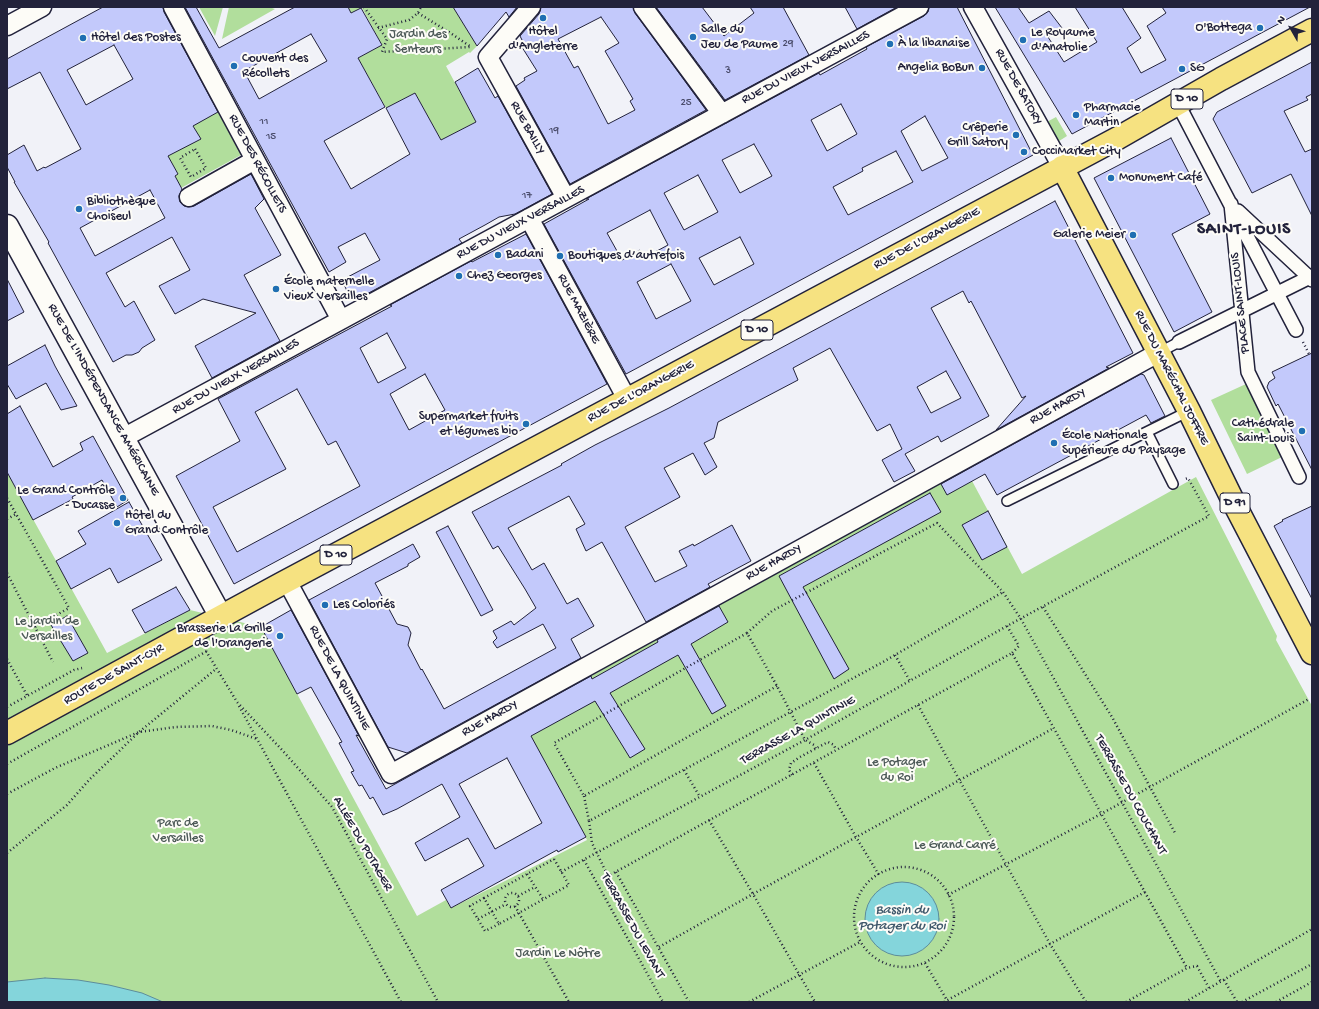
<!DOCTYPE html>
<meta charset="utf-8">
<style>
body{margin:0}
#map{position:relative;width:1319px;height:1009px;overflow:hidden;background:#f1f2f8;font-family:"Gochi Hand",sans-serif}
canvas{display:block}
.frame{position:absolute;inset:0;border:8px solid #22223b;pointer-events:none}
.north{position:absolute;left:1271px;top:8px;width:40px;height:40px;-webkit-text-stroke:3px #fdfcf7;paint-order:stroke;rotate:309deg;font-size:11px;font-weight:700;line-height:16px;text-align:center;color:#22223b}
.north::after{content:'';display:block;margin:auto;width:14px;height:18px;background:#22223b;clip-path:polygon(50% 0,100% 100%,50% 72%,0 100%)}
</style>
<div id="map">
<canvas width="1319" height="1009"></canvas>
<div class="frame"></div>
<div class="north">N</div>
</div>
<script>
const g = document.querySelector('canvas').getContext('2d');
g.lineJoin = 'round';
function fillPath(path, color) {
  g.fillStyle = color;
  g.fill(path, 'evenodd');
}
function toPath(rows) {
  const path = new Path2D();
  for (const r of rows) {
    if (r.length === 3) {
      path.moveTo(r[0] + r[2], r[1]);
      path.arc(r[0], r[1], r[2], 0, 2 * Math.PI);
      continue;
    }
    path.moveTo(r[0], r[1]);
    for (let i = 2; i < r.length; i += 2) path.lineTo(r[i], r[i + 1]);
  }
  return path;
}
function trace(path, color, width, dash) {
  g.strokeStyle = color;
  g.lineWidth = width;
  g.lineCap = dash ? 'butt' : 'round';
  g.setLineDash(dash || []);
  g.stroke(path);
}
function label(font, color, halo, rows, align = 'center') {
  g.font = font + ' "Gochi Hand",sans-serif';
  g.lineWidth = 4;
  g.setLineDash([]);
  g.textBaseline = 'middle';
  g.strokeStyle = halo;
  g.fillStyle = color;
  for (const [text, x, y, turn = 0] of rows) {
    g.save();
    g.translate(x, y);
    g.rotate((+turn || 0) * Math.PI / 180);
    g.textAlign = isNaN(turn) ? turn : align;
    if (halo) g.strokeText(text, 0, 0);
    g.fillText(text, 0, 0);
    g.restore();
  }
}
fillPath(toPath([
 [199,7,223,7,215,36],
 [229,7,269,7,275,9,222,39],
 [348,7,453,7,477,46,470,53,469,52,446,66,476,122,441,140,415,93,386,108,358,58,382,45,362,8,351,13],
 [218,112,241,155,181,188,175,176,178,174,162,147,168,144,173,153,200,139,193,125],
 [1056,117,1067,136,1056,143,1045,123],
 [1246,384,1282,457,1247,474,1211,400],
 [964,466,1022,574,1196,477,1277,636,1276,640,1312,706,1312,1002,7,1002,7,472,107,653,190,610,261,627,417,916,446,900,451,908,587,840,517,717,719,605]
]), '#b1de9c');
const water = toPath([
 [902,919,37],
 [45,978,78,980,109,985,142,993,163,1002,7,1002,7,982,45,978]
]);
fillPath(water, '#84d5db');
trace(water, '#5d8d9b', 1);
const building = toPath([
 [103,7,163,7,164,12,218,112,193,126,201,139,168,156,178,174,175,176,182,189,179,196,180,202,184,206,188,207,194,206,251,174,264,199,255,208,281,255,244,275,280,341,212,378,195,346,256,313,203,299,175,314,159,286,190,270,172,237,106,273,125,307,134,301,155,340,142,348,139,352,132,355,126,355,113,362,48,243,49,242,14,182,15,182,7,167,7,155,24,145,37,171,44,167,45,168,81,149,40,72,7,89,7,59,103,7],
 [114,45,133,79,86,105,67,70,114,45],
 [150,190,165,218,95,256,80,228,150,190],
 [185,7,196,7,219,48,295,7,348,7,351,13,361,8,382,45,358,58,385,107,324,141,351,189,410,154,386,108,415,93,441,140,476,122,455,82,478,68,495,98,498,96,552,194,515,214,499,217,485,225,459,239,462,243,363,296,347,291,342,280,380,260,365,233,338,247,346,262,329,272,185,7],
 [311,34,327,61,259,99,244,71,311,34],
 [453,7,517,7,509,17,506,12,477,46,453,7],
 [541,7,633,7,635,13,706,110,570,184,516,86,525,80,524,78,537,71,520,44,523,42,520,36,539,14,541,7],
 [601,17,619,43,605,51,633,99,630,101,635,110,608,124,578,66,574,68,558,39,601,17],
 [656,7,702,7,724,36,754,13,750,7,783,7,809,55,725,100,656,7],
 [845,7,897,7,857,29,845,7],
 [929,7,957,7,1033,155,626,374,544,224,589,199,586,199,819,73,820,75,867,49,866,47,924,16,928,12,929,7],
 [841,104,857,134,827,151,811,120,841,104],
 [925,116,948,158,922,171,901,131,925,116],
 [754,144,772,176,740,193,722,160,754,144],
 [896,151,913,182,848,215,833,187,863,171,862,168,896,151],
 [698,175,718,212,684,230,664,193,698,175],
 [650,210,668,245,644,258,640,250,622,260,607,233,650,210],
 [740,237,754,264,714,285,699,258,740,237],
 [671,264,691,301,656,319,637,282,671,264],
 [995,7,1018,7,1029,23,1049,11,1062,28,1048,37,1064,62,1097,42,1075,7,1122,7,1141,38,1127,48,1141,73,1166,60,1147,26,1166,13,1162,7,1310,7,1072,134,995,7],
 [1312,62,1312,94,1306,97,1308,100,1284,111,1305,152,1312,149,1312,216,1291,174,1252,193,1213,119,1217,112,1312,62],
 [1171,138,1210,214,1172,234,1212,312,1174,332,1094,178,1171,138],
 [1055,201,1133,353,1106,367,1109,368,996,430,1026,396,1022,398,971,301,969,303,963,291,931,308,989,416,941,442,938,436,905,454,915,471,894,482,882,460,902,449,890,424,877,431,830,348,793,368,798,380,718,422,714,438,704,443,717,467,705,475,693,453,664,468,680,497,625,527,655,582,687,566,679,551,693,544,694,546,732,525,751,561,708,584,710,587,646,622,602,542,586,551,576,529,585,524,569,496,508,528,532,570,544,563,567,604,578,598,594,626,571,639,581,658,407,753,388,747,309,600,413,544,420,557,408,564,408,566,375,583,397,624,408,627,411,633,408,645,421,670,422,669,444,709,556,648,543,624,497,648,493,642,497,638,493,631,511,621,514,625,536,608,525,589,498,546,493,549,472,512,562,465,561,464,595,445,669,408,1055,201],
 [946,371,961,398,931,413,917,387,946,371],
 [526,234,607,384,234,584,176,476,240,441,218,399,392,306,390,305,471,261,472,262,526,234],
 [387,333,406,368,378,383,360,348,387,333],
 [425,374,445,410,409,430,390,394,425,374],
 [297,389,328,445,336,441,360,486,237,552,213,507,286,469,255,412,297,389],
 [7,279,24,312,7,321,7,279],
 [45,345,55,366,77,406,61,410,46,383,16,399,7,384,7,366,45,345],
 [1312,353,1312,470,1278,404,1276,406,1267,387,1269,382,1275,378,1272,372,1312,353],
 [1141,374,1144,375,1165,416,1151,423,1146,415,997,495,985,474,947,495,941,484,1141,374],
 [20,406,53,467,83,450,80,443,93,436,128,500,117,507,102,480,72,497,73,499,33,520,7,472,7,414,20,406],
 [930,493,941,512,803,587,849,669,834,679,779,576,930,493],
 [129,502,162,560,118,583,110,568,71,589,56,561,86,544,78,531,129,502],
 [1312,506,1312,599,1274,526,1283,521,1282,520,1312,506],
 [988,511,1007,547,982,560,962,525,988,511],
 [448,526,493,610,481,616,436,532,448,526],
 [176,587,190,610,145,633,132,610,176,587],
 [719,606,728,622,691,644,726,706,712,714,678,655,610,693,645,749,630,758,595,701,531,736,586,837,558,852,557,850,451,908,441,890,484,866,468,838,425,861,415,843,460,817,442,784,397,809,383,815,373,797,370,799,362,785,359,786,351,772,354,771,339,743,342,742,311,687,297,694,261,627,291,610,359,736,356,735,386,789,591,676,592,679,658,642,657,640,719,606],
 [507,758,542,823,495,849,459,784,507,758],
 [67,616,88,653,73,661,51,625,67,616]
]);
fillPath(building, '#c3c9fb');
trace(building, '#22223b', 1);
const service = toPath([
 [1158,353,1179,342],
 [1147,432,1173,484],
 [1007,501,1189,411]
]);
const pedestrian = toPath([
 [1178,104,1296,330],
 [1231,204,1248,372,1299,477],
 [1238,211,1312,280],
 [1179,342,1312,276]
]);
const minor = toPath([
 [173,7,341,320],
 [531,7,488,57,566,198],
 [643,7,722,114],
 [973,7,1062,167],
 [7,26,42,7],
 [189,197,255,160],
 [529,218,627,399],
 [123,438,919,7],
 [287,581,391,774,1158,353]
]);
const secondary = toPath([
 [7,226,221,617]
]);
const primary = toPath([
 [1062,167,1189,411,1236,507,1312,653],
 [7,733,281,584,1118,138,1221,79,1312,30]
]);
trace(service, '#22223b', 12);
trace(pedestrian, '#22223b', 16);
trace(minor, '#22223b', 21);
trace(secondary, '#22223b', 25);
trace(primary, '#22223b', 25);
trace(toPath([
 [364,7,387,39,382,52,470,47],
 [418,13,449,32,471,47],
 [378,28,409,20,418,13,421,7],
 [195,149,206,168,191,177,180,158,195,149],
 [1303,342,1309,354],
 [7,498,69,608,35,627],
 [7,519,16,514],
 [7,573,53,662],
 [1043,607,1112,717,1175,833],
 [1007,626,1019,646,1012,653],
 [747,633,772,611,937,523,1003,592,1021,619,1221,982],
 [206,651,237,702,283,751,332,807,438,1002],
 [895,655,910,681],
 [7,659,28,697],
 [777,686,584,796,554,743,747,633,777,686,805,740,814,745,816,749],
 [918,705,1050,944,1086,1002],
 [239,706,401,1002],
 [7,707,74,670,82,668],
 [814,763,856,837,879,875],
 [7,764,207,651],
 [684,770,700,797],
 [792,775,789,770,791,763,800,757,828,742,834,745,836,750],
 [7,794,55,768,139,732,176,727,212,726,231,730,257,739],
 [584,796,589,821,883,662,1003,592],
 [709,820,753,894,815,1002],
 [589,821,592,843,606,872,610,875,1012,653,1187,968],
 [7,853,67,805,90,779,139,732,216,669],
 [554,859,569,885,499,924,484,898,554,859],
 [584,860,663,1002],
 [904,917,50],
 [561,872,805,740,1007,626,1209,516,1188,478,1185,479],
 [616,872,689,1002],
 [527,874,543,899],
 [512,900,7],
 [948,895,1101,814,1309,699],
 [518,896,535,887],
 [484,898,470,906,485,931,499,924],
 [515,906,569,1002],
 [478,919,506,904],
 [659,947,753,894,1054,728],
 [925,963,948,1002],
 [1224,980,1237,1002],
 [749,1002,860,942],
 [944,1002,1145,892],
 [1126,1002,1187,968,1197,966,1209,988],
 [1185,1002,1312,929],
 [1242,1002,1312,964],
 [1276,1002,1312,982]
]), '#22223b', 2.5, [1, 3]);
trace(service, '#fdfcf7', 9);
trace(pedestrian, '#fdfcf7', 13);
trace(minor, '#fdfcf7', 18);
trace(secondary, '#fdfcf7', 22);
trace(primary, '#f6e281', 22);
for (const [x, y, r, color] of [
 [543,18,4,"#1f6fb2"],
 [1260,28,4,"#1f6fb2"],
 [693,37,4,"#1f6fb2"],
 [83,38,4,"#1f6fb2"],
 [1023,40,4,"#1f6fb2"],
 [890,44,4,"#1f6fb2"],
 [234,66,4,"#1f6fb2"],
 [982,68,4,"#1f6fb2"],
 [1182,69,4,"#1f6fb2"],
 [1076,115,4,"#1f6fb2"],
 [1016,135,4,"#1f6fb2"],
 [1024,152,4,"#1f6fb2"],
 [1111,178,4,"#1f6fb2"],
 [79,209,4,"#1f6fb2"],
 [1133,235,4,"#1f6fb2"],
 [498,255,4,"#1f6fb2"],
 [560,256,4,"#1f6fb2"],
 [459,276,4,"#1f6fb2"],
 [276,289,4,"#1f6fb2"],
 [526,424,4,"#1f6fb2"],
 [1302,431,4,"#1f6fb2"],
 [1054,443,4,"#1f6fb2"],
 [123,498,4,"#1f6fb2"],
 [117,523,4,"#1f6fb2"],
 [325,605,4,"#1f6fb2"],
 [280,636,4,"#1f6fb2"]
]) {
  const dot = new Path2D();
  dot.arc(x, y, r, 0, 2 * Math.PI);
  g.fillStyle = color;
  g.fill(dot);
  trace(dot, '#fdfcf7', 1.5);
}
label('11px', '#4a4c6b', null, [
 ["29",788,44],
 ["3",728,71],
 ["25",686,103],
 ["11",264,122],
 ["19",554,131],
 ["15",271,137],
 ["17",527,196]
]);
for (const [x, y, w] of [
 [1187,99,32],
 [757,330,32],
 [1235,503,30],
 [336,555,32]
]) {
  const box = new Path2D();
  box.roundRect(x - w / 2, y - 10, w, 20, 3);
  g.fillStyle = '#fdfcf7';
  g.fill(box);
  trace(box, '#22223b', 1);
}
label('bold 12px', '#22223b', null, [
 ["D 10",1187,99],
 ["D 10",757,330],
 ["D 91",1235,503],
 ["D 10",336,555]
]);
label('13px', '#22223b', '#fdfcf7', [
 ["O'Bottega",1252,28,"right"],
 ["Salle du",701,30],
 ["Jeu de Paume",701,45],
 ["Hôtel",543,32,"center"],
 ["d'Angleterre",543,47,"center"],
 ["Le Royaume",1031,33],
 ["d'Anatolie",1031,48],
 ["Hôtel des Postes",91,38],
 ["À la libanaise",898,44],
 ["Couvent des",242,59],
 ["Récollets",242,74],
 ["Angelia BoBun",974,68,"right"],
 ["SG",1190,69],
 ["Pharmacie",1084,108],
 ["Martin",1084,123],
 ["Crêperie",1008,128,"right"],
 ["Grill Satory",1008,143,"right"],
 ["CocciMarket City",1032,152],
 ["Monument Café",1119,178],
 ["Bibliothèque",87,202],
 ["Choiseul",87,217],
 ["Galerie Meier",1125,235,"right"],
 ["Badani",506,255],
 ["Boutiques d’autrefois",568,256],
 ["Chez Georges",467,276],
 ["École maternelle",284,282],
 ["Vieux Versailles",284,297],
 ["Supermarket fruits",518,417,"right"],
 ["et légumes bio",518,432,"right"],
 ["Cathédrale",1294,424,"right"],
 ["Saint-Louis",1294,439,"right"],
 ["École Nationale",1062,436],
 ["Supérieure du Paysage",1062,451],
 ["Le Grand Contrôle",115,491,"right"],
 ["- Ducasse",115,506,"right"],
 ["Hôtel du",125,516],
 ["Grand Contrôle",125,531],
 ["Les Coloriés",333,605],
 ["Brasserie La Grille",272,629,"right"],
 ["de l'Orangerie",272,644,"right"]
], 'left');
label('13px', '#4d5a58', '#fdfcf7', [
 ["Jardin des",418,35],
 ["Senteurs",418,50],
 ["Le jardin de",47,622],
 ["Versailles",47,637],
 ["Le Potager",897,763],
 ["du Roi",897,778],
 ["Parc de",178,824],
 ["Versailles",178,839],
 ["Le Grand Carré",955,846],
 ["Jardin Le Nôtre",558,954]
]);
label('13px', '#22223b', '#fdfcf7', [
 ["RUE DU VIEUX VERSAILLES",806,68,-28],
 ["RUE DE SATORY",1018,87,61],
 ["RUE BAILLY",527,128,61],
 ["RUE DES RÉCOLLETS",257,164,62],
 ["RUE DU VIEUX VERSAILLES",521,223,-28],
 ["RUE DE L'ORANGERIE",927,239,-28],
 ["PLACE SAINT-LOUIS",1241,303,-96],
 ["RUE MAZIÈRE",578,309,62],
 ["RUE DU VIEUX VERSAILLES",236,377,-29],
 ["RUE DU MARÉCHAL JOFFRE",1171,378,63],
 ["RUE DE L'ORANGERIE",641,392,-28],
 ["RUE DE L'INDÉPENDANCE AMÉRICAINE",103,400,61],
 ["RUE HARDY",1058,407,-29],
 ["RUE HARDY",774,563,-29],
 ["ROUTE DE SAINT-CYR",114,675,-29],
 ["RUE DE LA QUINTINIE",339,678,62],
 ["RUE HARDY",490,719,-29],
 ["TERRASSE LA QUINTINIE",798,731,-29],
 ["TERRASSE DU COUCHANT",1130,795,61],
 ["ALLÉE DU POTAGER",362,844,60],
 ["TERRASSE DU LEVANT",632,926,61]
]);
label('italic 14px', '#3f586b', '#fdfcf7', [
 ["Bassin du",902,911],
 ["Potager du Roi",902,927]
]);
g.letterSpacing = '1px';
label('bold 17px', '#22223b', '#fdfcf7', [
 ["SAINT-LOUIS",1244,230]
]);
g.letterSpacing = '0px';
</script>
